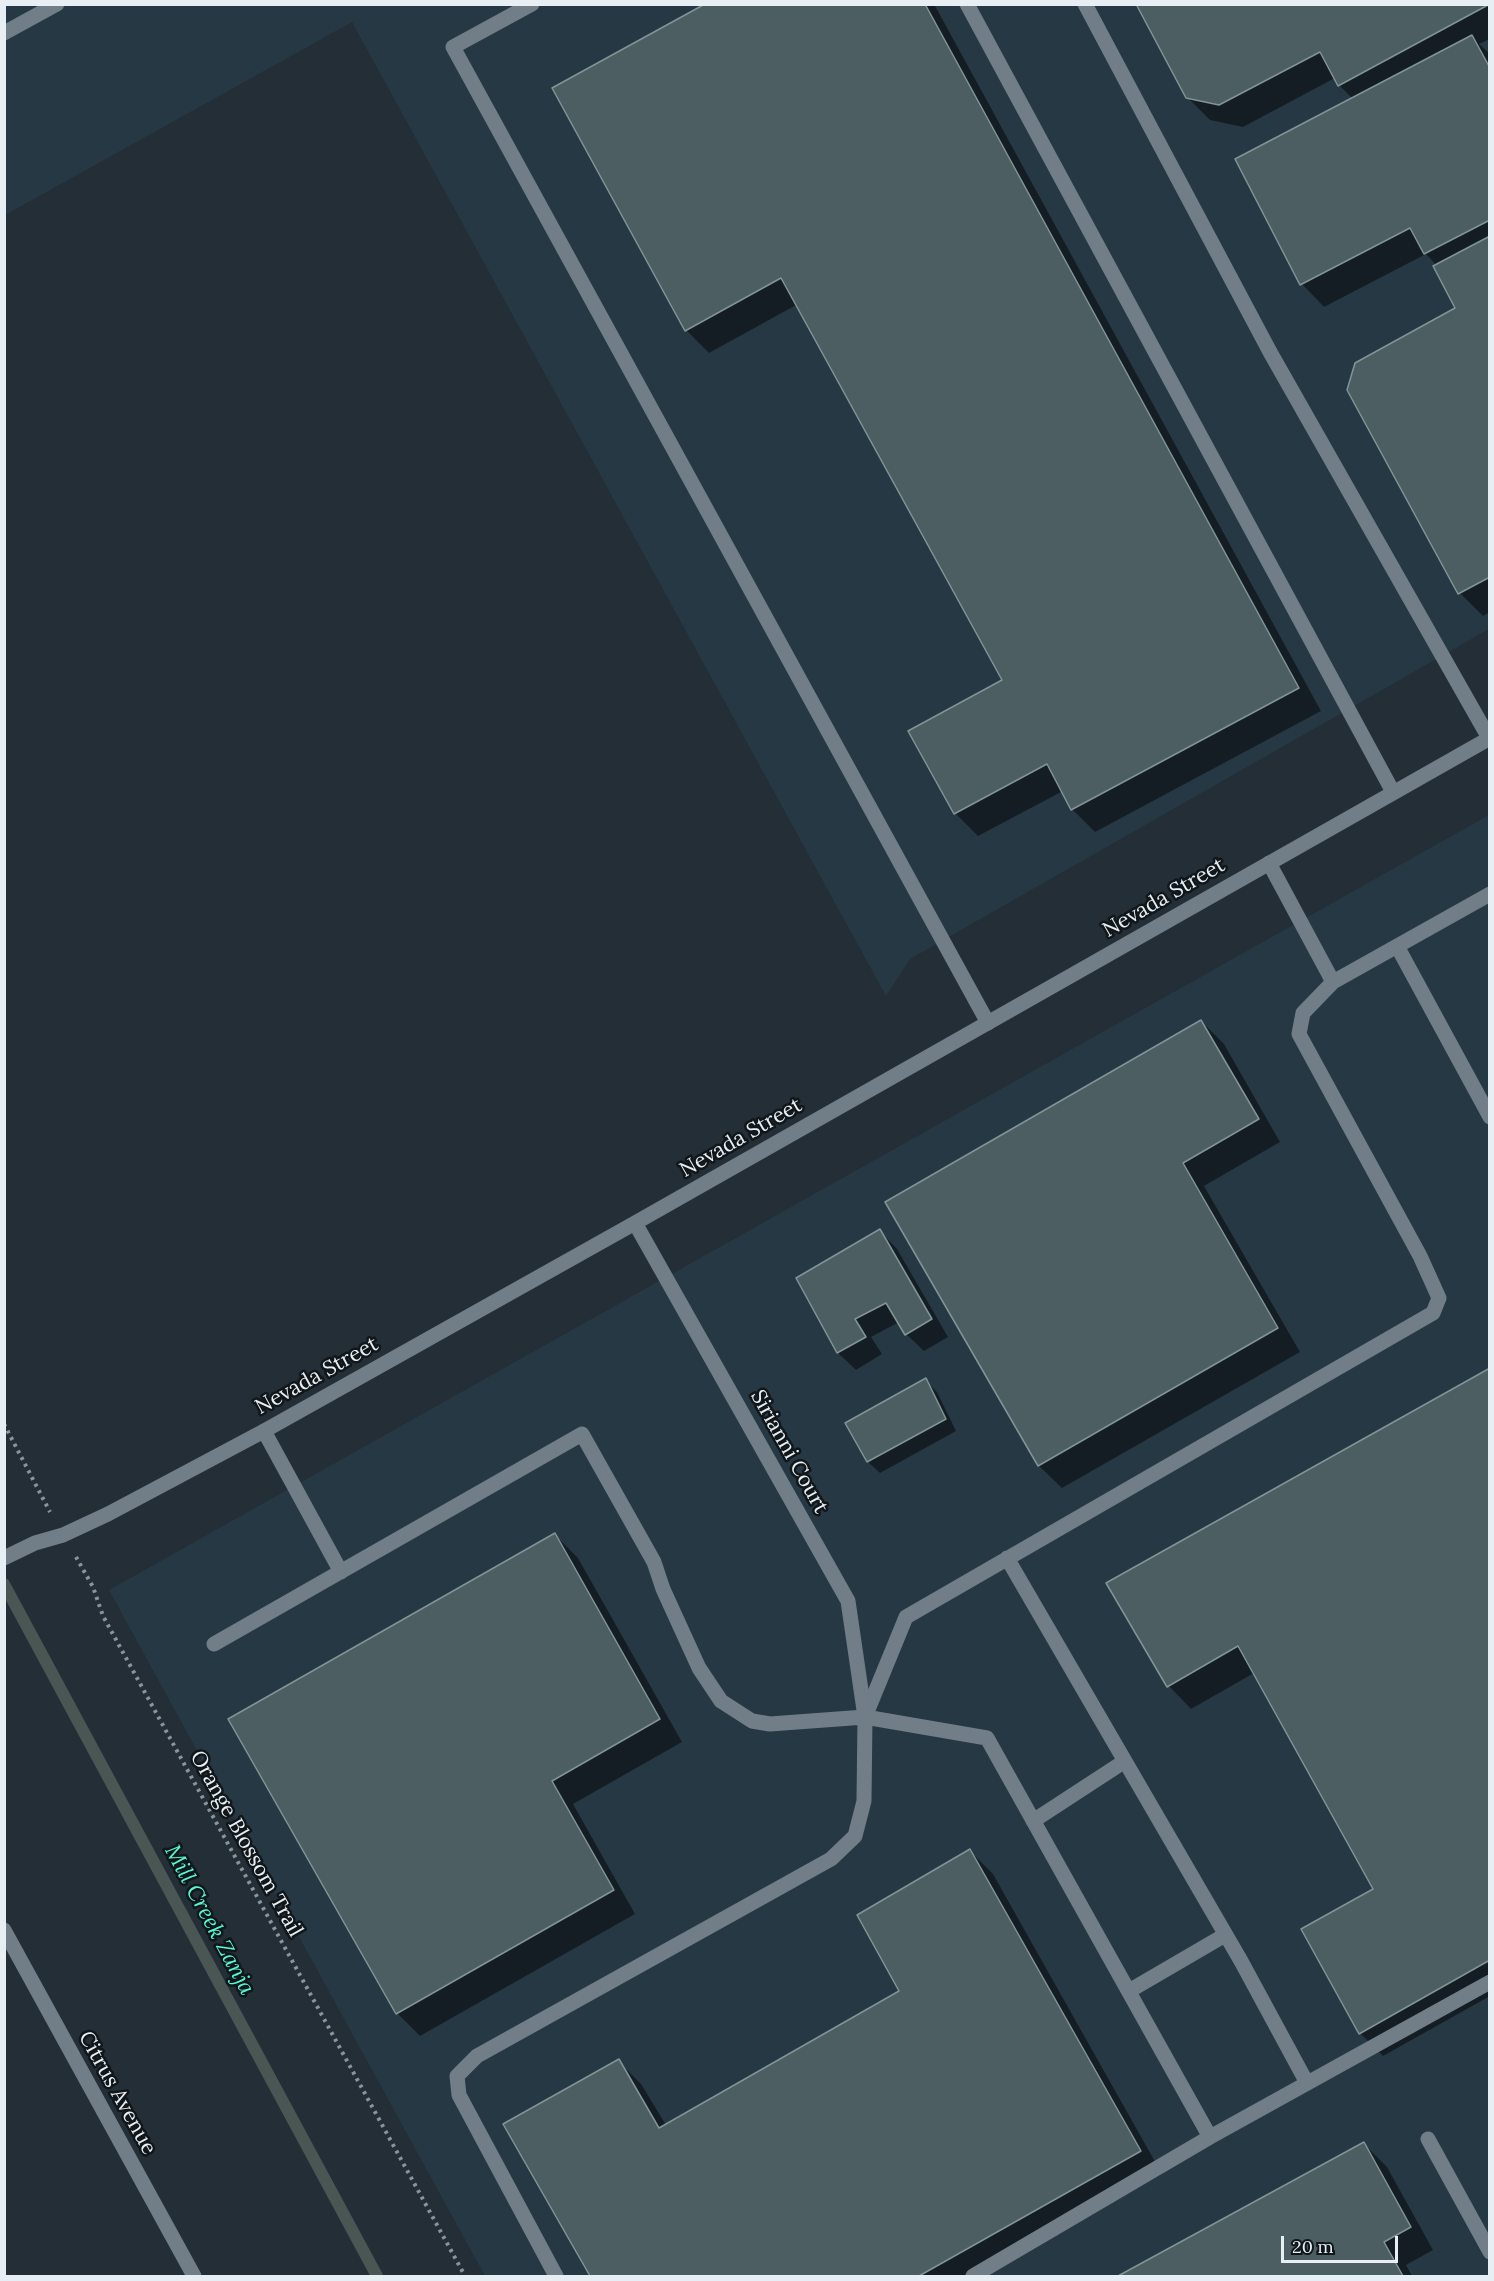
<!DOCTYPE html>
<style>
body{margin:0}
#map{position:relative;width:1494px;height:2281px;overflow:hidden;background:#232e37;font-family:Lora,serif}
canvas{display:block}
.frame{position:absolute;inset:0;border:6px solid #e7eff4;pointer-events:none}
.scale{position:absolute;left:1281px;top:2236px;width:117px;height:27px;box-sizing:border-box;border:3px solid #e7eff4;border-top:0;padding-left:8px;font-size:18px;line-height:21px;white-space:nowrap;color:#e7eff4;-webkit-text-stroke:4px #101619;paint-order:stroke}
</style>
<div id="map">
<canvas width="1494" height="2281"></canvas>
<div class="frame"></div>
<div class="scale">20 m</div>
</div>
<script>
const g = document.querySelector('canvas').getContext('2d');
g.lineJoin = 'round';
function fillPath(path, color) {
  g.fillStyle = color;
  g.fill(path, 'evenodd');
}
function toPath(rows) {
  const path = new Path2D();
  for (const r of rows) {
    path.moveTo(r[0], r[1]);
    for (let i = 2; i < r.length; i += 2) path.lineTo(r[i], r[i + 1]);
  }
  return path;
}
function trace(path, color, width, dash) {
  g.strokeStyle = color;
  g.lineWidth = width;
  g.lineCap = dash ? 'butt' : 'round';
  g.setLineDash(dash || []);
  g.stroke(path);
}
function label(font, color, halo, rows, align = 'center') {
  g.font = font + ' Lora,serif';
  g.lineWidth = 5;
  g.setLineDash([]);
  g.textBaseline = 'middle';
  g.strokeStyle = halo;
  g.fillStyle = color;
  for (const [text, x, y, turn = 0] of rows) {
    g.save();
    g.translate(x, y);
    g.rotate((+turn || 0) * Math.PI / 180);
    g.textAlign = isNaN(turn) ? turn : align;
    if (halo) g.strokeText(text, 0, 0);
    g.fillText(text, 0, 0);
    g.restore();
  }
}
fillPath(toPath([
 [4,5,1489,5,1489,629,910,959,886,996,352,22,5,215],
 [1489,815,1489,2276,485,2276,109,1590]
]), '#273845');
fillPath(toPath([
 [708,4,934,4,1321,711,1095,832,1072,809,1063,791,978,836,955,813,1004,681,798,304,709,353,686,330],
 [1138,4,1490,4,1490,39,1479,44,1490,54,1490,612,1483,616,1460,593,1457,309,1437,266,1426,254,1324,307,1302,284,1353,99,1339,85,1335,78,1243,127,1210,120,1187,97],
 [1201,1021,1224,1044,1280,1142,1204,1186,1300,1352,1062,1488,1039,1466,887,1202],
 [880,1231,897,1249,948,1337,924,1351,906,1334,899,1322,871,1337,882,1354,856,1370,838,1353,798,1279],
 [1490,1369,1490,1996,1383,2056,1360,2033,1376,1890,1254,1673,1191,1709,1169,1686],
 [925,1380,937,1392,956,1431,880,1473,868,1462,847,1424],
 [555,1535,578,1558,682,1742,573,1804,635,1914,420,2036,397,2013],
 [970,1851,993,1874,1162,2174,982,2276,592,2276,505,2124,618,2061,641,2084,666,2125,901,1992],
 [1364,2144,1387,2167,1433,2250,1406,2265,1412,2276,1122,2276]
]), '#0007');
trace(toPath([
 [4,1584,377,2276]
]), '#495654', 12);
const building = toPath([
 [705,4,925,4,1299,688,1071,810,1047,764,954,814,908,731,1002,680,781,278,685,331,552,88,705,4],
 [1136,4,1488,4,1488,5,1338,86,1320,52,1219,105,1186,98,1136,4],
 [1472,35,1490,68,1490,220,1424,254,1410,228,1300,285,1235,159,1472,35],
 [1490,236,1490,577,1458,594,1347,390,1355,363,1455,308,1433,266,1490,236],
 [1201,1020,1259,1119,1183,1163,1278,1328,1038,1466,885,1202,1201,1020],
 [880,1229,932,1319,905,1335,886,1303,855,1319,866,1337,837,1353,796,1278,880,1229],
 [1490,1368,1490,1960,1359,2034,1301,1929,1373,1889,1238,1646,1167,1687,1106,1583,1490,1368],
 [926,1378,946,1419,867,1462,845,1423,926,1378],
 [555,1533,660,1719,552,1781,614,1890,396,2014,228,1719,555,1533],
 [970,1849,1141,2151,919,2276,590,2276,503,2124,619,2059,659,2128,899,1991,857,1915,970,1849],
 [1364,2142,1411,2227,1384,2242,1403,2276,1118,2276,1364,2142]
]);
fillPath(building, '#4c5e61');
trace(building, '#819497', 1.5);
trace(toPath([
 [4,1424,50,1512],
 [76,1557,93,1587,103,1616,465,2276]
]), '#8a949b', 4, [3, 4.5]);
trace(toPath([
 [532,4,453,47,988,1023],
 [967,4,1393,792],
 [1085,4,1270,352,1489,738],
 [4,33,57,4],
 [1269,863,1333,982,1490,894],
 [1397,946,1490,1117],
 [264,1431,341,1572],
 [1007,1558,1241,1961,1307,2083],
 [214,1644,582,1434,654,1562,663,1589,699,1668,721,1701,752,1721,770,1724,865,1717,987,1738,1210,2137,1490,1982],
 [1033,1821,1125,1761],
 [1129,1991,1225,1935],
 [1428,2139,1490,2252],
 [556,2276,459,2095,457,2076,477,2056,831,1859,855,1836,864,1801,865,1717,906,1617,1433,1313,1439,1298,1420,1256,1299,1034,1303,1013,1333,982],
 [973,2276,1210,2137]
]), '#717e88', 15);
trace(toPath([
 [635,1223,848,1601,865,1717],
 [4,1558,35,1543,63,1535,108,1514,264,1431,635,1223,1490,738],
 [4,1930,194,2276]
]), '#717e88', 15);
label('21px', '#e7eff4', '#101619', [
 ["Nevada Street",1164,898,-30],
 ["Nevada Street",741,1138,-30],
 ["Nevada Street",317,1376,-29],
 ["Sirianni Court",789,1452,61],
 ["Orange Blossom Trail",246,1844,61],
 ["Citrus Avenue",117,2093,61]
]);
label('italic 22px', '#54f9d4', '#101619', [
 ["Mill Creek Zanja",209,1920,62]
]);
</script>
